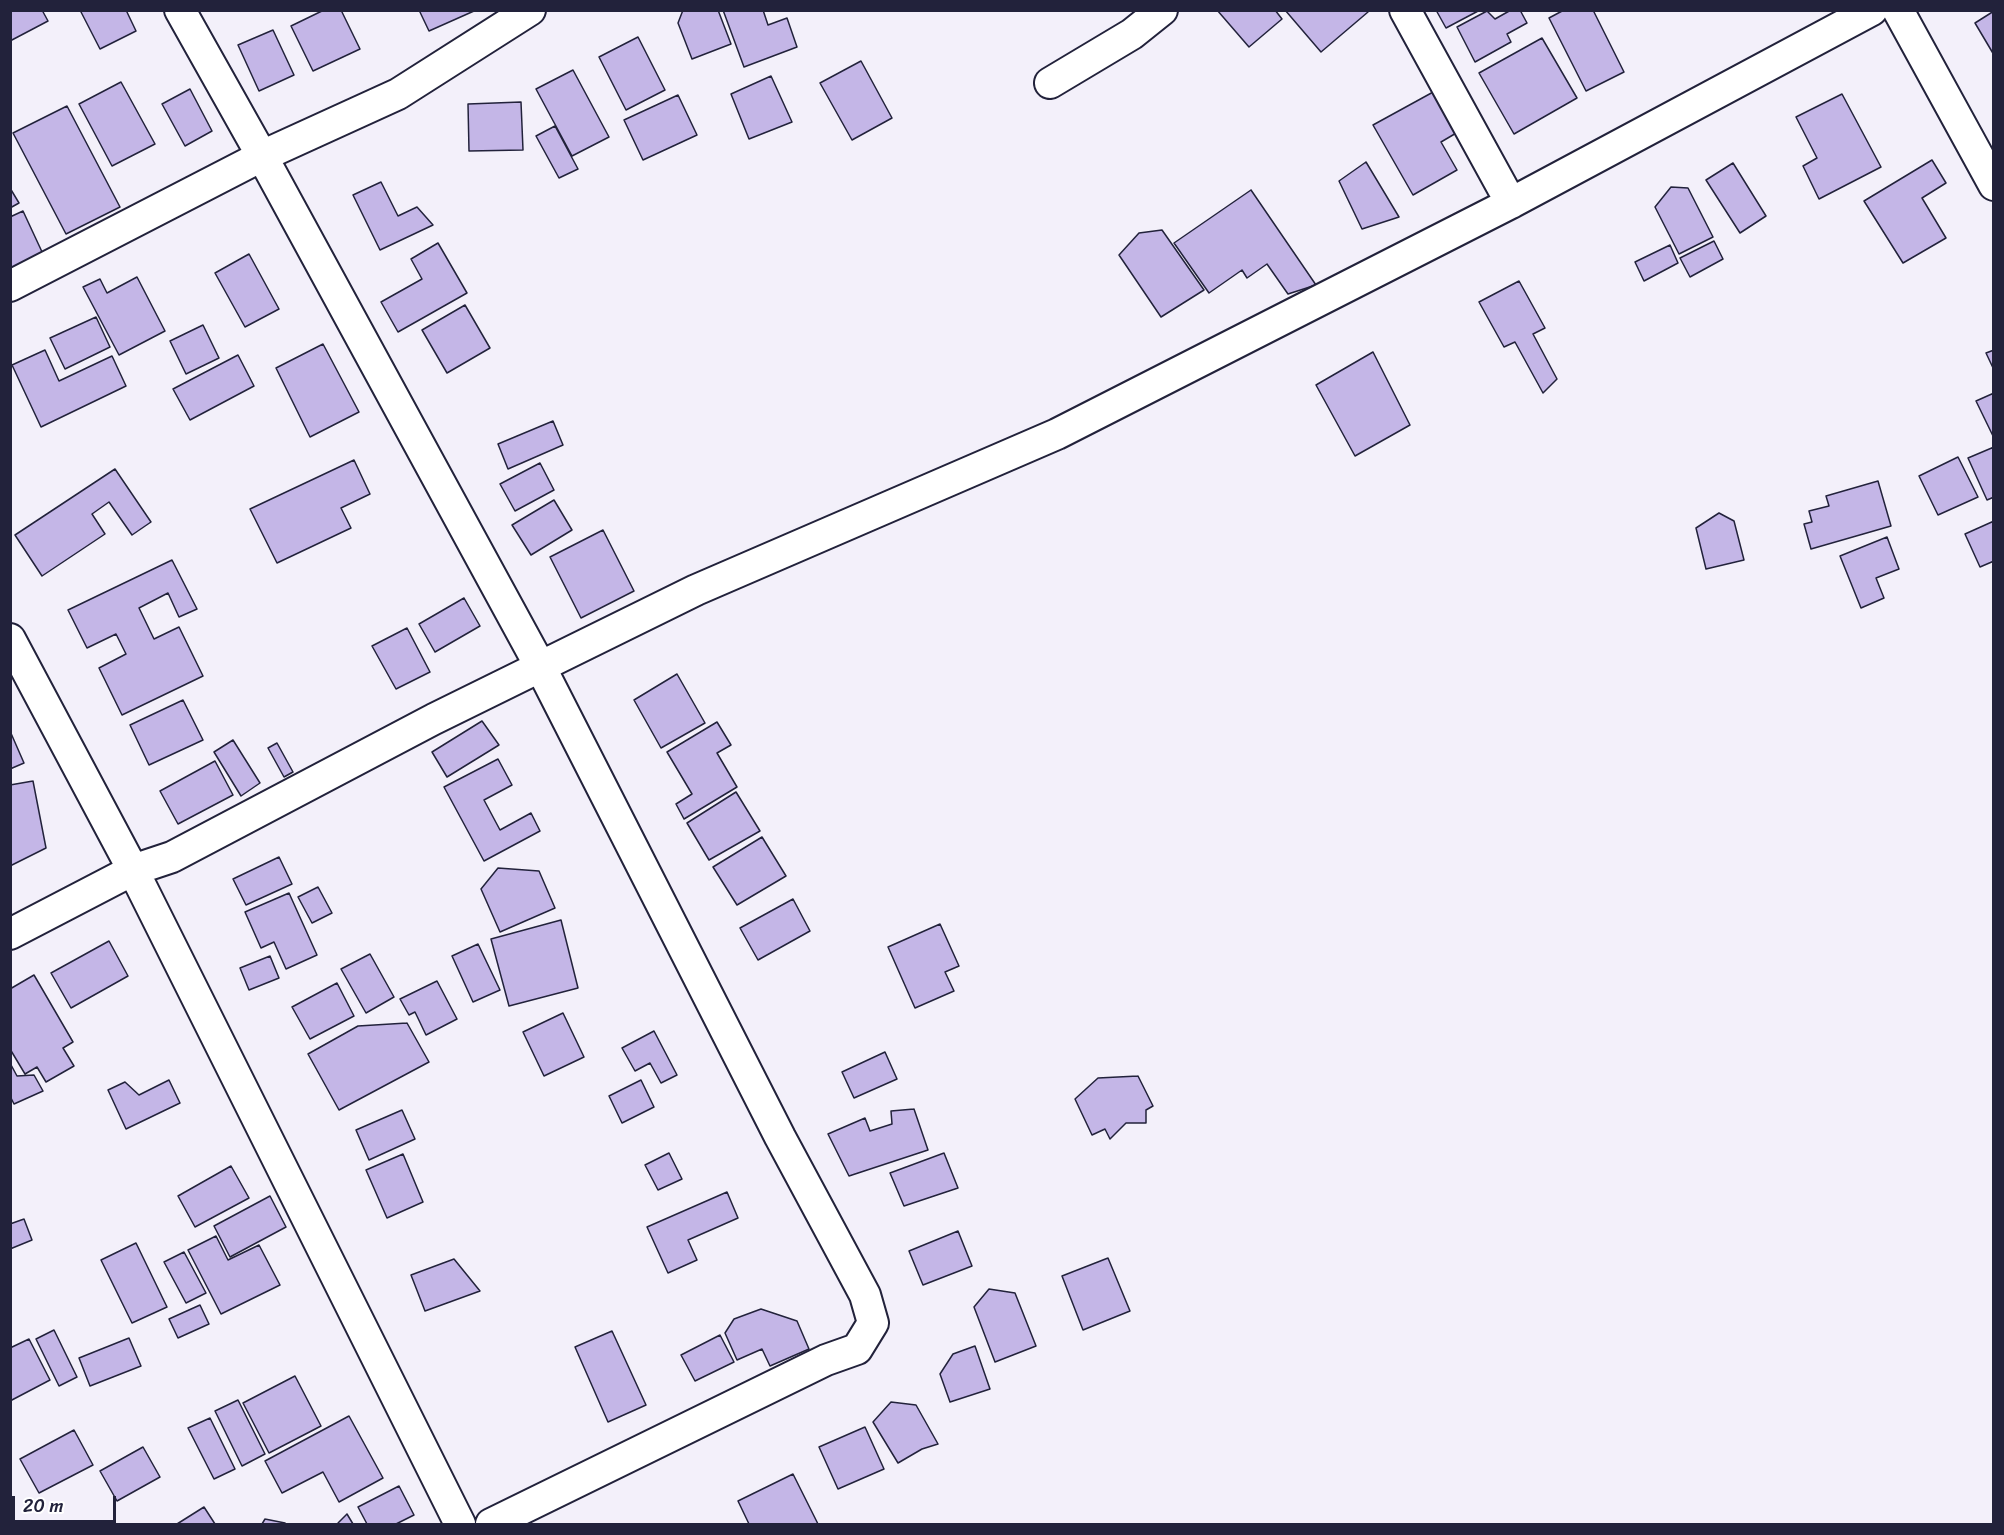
<!DOCTYPE html>
<style>
body{margin:0}
#map{position:relative;width:2004px;height:1535px;overflow:hidden;background:#f3f0fa;font-family:Sriracha,sans-serif}
canvas{display:block}
.frame{position:absolute;inset:0;border:12px solid #22223b;pointer-events:none}
.scale{position:absolute;left:12px;top:1496px;width:104px;height:27px;box-sizing:border-box;border:3px solid #22223b;border-top:0;padding-left:8px;font-size:18px;line-height:21px;white-space:nowrap;color:#22223b;-webkit-text-stroke:4px #fff;paint-order:stroke}
</style>
<div id="map">
<canvas width="2004" height="1535"></canvas>
<div class="frame"></div>
<div class="scale">20 m</div>
</div>
<script>
const g = document.querySelector('canvas').getContext('2d');
g.lineJoin = 'round';
function fillPath(path, color) {
  g.fillStyle = color;
  g.fill(path, 'evenodd');
}
function toPath(rows) {
  const path = new Path2D();
  for (const r of rows) {
    path.moveTo(r[0], r[1]);
    for (let i = 2; i < r.length; i += 2) path.lineTo(r[i], r[i + 1]);
  }
  return path;
}
function trace(path, color, width, dash) {
  g.strokeStyle = color;
  g.lineWidth = width;
  g.lineCap = dash ? 'butt' : 'round';
  g.setLineDash(dash || []);
  g.stroke(path);
}
const building = toPath([
 [10,10,42,10,48,21,10,41,10,10],
 [80,10,126,10,136,31,100,49,80,10],
 [324,10,341,10,360,49,313,71,291,26,324,10],
 [419,10,474,10,474,11,429,31,419,10],
 [683,10,718,10,731,44,692,59,678,23,683,10],
 [723,10,763,10,768,25,787,18,797,47,744,67,723,10],
 [1217,10,1275,10,1282,19,1249,47,1217,10],
 [1285,10,1366,10,1368,12,1321,52,1285,10],
 [1436,10,1480,10,1446,28,1436,10],
 [1511,10,1520,10,1527,23,1507,34,1511,42,1475,62,1457,27,1487,11,1495,19,1511,10],
 [1564,10,1593,10,1624,72,1586,91,1549,18,1564,10],
 [1994,11,1994,55,1975,23,1994,11],
 [273,30,294,75,259,91,238,45,273,30],
 [638,37,665,90,626,110,599,57,638,37],
 [1542,38,1577,98,1514,134,1479,73,1542,38],
 [861,61,892,118,852,140,820,83,861,61],
 [573,70,609,137,572,156,536,89,573,70],
 [771,76,792,122,749,139,731,94,771,76],
 [121,82,155,144,112,166,79,104,121,82],
 [190,89,212,131,185,146,162,104,190,89],
 [1435,91,1458,132,1441,142,1457,170,1413,195,1373,125,1435,91],
 [1842,94,1881,167,1819,199,1803,166,1817,158,1796,117,1842,94],
 [678,95,697,135,643,160,624,120,678,95],
 [521,102,523,150,469,151,468,104,521,102],
 [67,106,120,207,66,234,13,133,67,106],
 [555,126,578,169,559,178,536,136,555,126],
 [1932,160,1946,183,1922,198,1946,238,1903,263,1864,201,1932,160],
 [1366,162,1399,217,1362,229,1339,181,1366,162],
 [1733,163,1766,216,1740,233,1706,180,1733,163],
 [381,182,398,216,417,207,433,225,380,250,353,195,381,182],
 [1671,187,1688,188,1713,237,1679,254,1655,207,1671,187],
 [10,188,19,203,10,208,10,188],
 [1251,190,1316,285,1288,294,1267,264,1247,278,1242,270,1209,293,1174,243,1251,190],
 [23,211,43,254,10,269,10,217,23,211],
 [1162,230,1204,290,1161,317,1119,255,1139,233,1162,230],
 [1714,241,1723,259,1690,277,1680,258,1714,241],
 [438,243,467,293,398,332,381,302,422,279,411,259,438,243],
 [1670,245,1678,263,1644,281,1635,262,1670,245],
 [249,254,279,309,245,327,215,273,249,254],
 [137,277,165,331,119,355,83,287,100,279,107,293,137,277],
 [1519,281,1545,328,1533,334,1557,379,1543,393,1515,342,1504,347,1479,302,1519,281],
 [465,305,490,348,447,373,422,330,465,305],
 [96,317,110,347,65,369,50,338,96,317],
 [203,325,219,358,186,374,170,341,203,325],
 [323,344,359,412,310,437,276,368,323,344],
 [45,350,59,381,112,356,126,386,41,427,12,365,45,350],
 [1994,350,1994,370,1986,353,1994,350],
 [1373,352,1410,425,1355,456,1316,385,1373,352],
 [238,355,254,386,190,420,173,389,238,355],
 [1994,393,1994,436,1993,436,1976,401,1994,393],
 [553,421,563,445,508,469,498,444,553,421],
 [1994,447,1994,497,1987,500,1968,458,1994,447],
 [1958,457,1978,497,1938,515,1919,476,1958,457],
 [354,460,370,494,341,508,351,528,277,563,250,509,354,460],
 [540,463,554,490,515,511,500,484,540,463],
 [115,469,151,522,132,535,109,502,92,514,105,534,42,576,15,535,115,469],
 [1878,481,1891,526,1811,549,1804,524,1812,522,1809,511,1829,506,1826,496,1878,481],
 [554,500,572,530,531,555,512,525,554,500],
 [1719,513,1734,521,1744,560,1706,569,1696,528,1719,513],
 [1994,521,1994,561,1980,567,1965,534,1994,521],
 [603,530,634,591,581,618,550,557,603,530],
 [1887,537,1899,569,1876,578,1884,598,1861,608,1840,556,1887,537],
 [172,560,197,609,179,617,168,593,139,608,154,639,179,627,203,676,122,715,99,668,126,654,116,634,87,648,68,610,172,560],
 [464,598,480,626,435,652,419,624,464,598],
 [407,628,430,672,396,689,372,646,407,628],
 [677,674,705,723,661,748,634,700,677,674],
 [183,700,203,740,149,765,130,725,183,700],
 [482,721,499,745,447,777,432,752,482,721],
 [717,722,731,745,717,753,737,787,684,819,676,804,692,794,667,752,717,722],
 [10,731,24,763,10,769,10,731],
 [233,740,260,783,241,796,214,752,233,740],
 [277,743,293,772,284,777,268,748,277,743],
 [498,759,512,785,484,800,500,830,531,813,540,831,484,861,444,787,498,759],
 [215,761,233,795,178,824,160,791,215,761],
 [33,781,46,848,10,866,10,785,33,781],
 [736,792,760,831,709,860,687,823,736,792],
 [762,837,786,876,737,905,713,867,762,837],
 [279,857,292,884,246,905,233,879,279,857],
 [498,868,539,871,555,908,500,932,481,889,498,868],
 [318,887,332,913,312,923,298,897,318,887],
 [289,893,317,955,286,969,274,942,261,948,245,912,289,893],
 [793,899,810,931,758,960,740,928,793,899],
 [561,920,578,988,509,1006,491,939,561,920],
 [940,924,959,966,945,972,954,991,915,1008,888,947,940,924],
 [109,941,128,976,71,1008,51,973,109,941],
 [478,944,500,990,473,1002,452,956,478,944],
 [370,954,394,997,366,1013,341,969,370,954],
 [270,956,279,978,249,990,240,968,270,956],
 [34,975,73,1042,63,1048,74,1066,46,1082,37,1067,25,1074,10,1049,10,989,34,975],
 [437,981,457,1019,426,1035,415,1012,409,1015,400,999,437,981],
 [337,983,354,1016,310,1039,292,1007,337,983],
 [563,1013,584,1057,544,1076,523,1032,563,1013],
 [407,1023,429,1062,339,1110,308,1054,358,1026,407,1023],
 [654,1031,677,1075,661,1083,650,1063,635,1071,622,1048,654,1031],
 [885,1052,897,1079,854,1098,842,1072,885,1052],
 [10,1063,17,1076,34,1075,43,1091,14,1104,10,1096,10,1063],
 [1138,1076,1153,1106,1146,1110,1146,1123,1126,1123,1110,1139,1105,1129,1092,1135,1075,1099,1098,1078,1138,1076],
 [169,1080,180,1103,126,1129,108,1090,125,1082,139,1095,169,1080],
 [641,1080,654,1107,622,1123,609,1096,641,1080],
 [914,1109,928,1150,849,1176,828,1134,865,1118,870,1131,892,1124,891,1111,914,1109],
 [402,1110,415,1139,369,1160,356,1130,402,1110],
 [669,1153,682,1179,658,1190,645,1165,669,1153],
 [944,1153,958,1188,904,1206,890,1173,944,1153],
 [403,1154,423,1202,387,1218,366,1170,403,1154],
 [231,1166,249,1198,195,1227,178,1196,231,1166],
 [727,1192,738,1218,688,1240,697,1260,668,1273,647,1227,727,1192],
 [270,1196,286,1227,230,1257,214,1226,270,1196],
 [24,1219,32,1240,10,1249,10,1224,24,1219],
 [958,1231,972,1266,923,1285,909,1251,958,1231],
 [216,1236,228,1260,259,1245,280,1285,221,1314,188,1250,216,1236],
 [136,1243,167,1307,132,1323,101,1260,136,1243],
 [184,1252,206,1293,186,1303,164,1262,184,1252],
 [1108,1258,1130,1311,1083,1330,1062,1276,1108,1258],
 [454,1259,480,1291,425,1311,411,1275,454,1259],
 [989,1289,1015,1293,1036,1346,995,1362,974,1307,989,1289],
 [200,1305,209,1324,178,1338,169,1319,200,1305],
 [761,1309,797,1321,809,1349,770,1366,762,1349,737,1360,725,1333,734,1319,761,1309],
 [54,1330,77,1377,59,1386,36,1339,54,1330],
 [612,1331,646,1405,608,1422,575,1347,612,1331],
 [720,1335,734,1362,695,1381,681,1355,720,1335],
 [129,1338,141,1366,90,1386,79,1358,129,1338],
 [29,1339,50,1380,10,1401,10,1348,29,1339],
 [975,1346,990,1389,950,1402,940,1374,953,1354,975,1346],
 [295,1376,321,1426,269,1453,243,1403,295,1376],
 [238,1400,265,1454,242,1466,215,1411,238,1400],
 [891,1402,916,1405,938,1444,922,1449,898,1463,873,1422,891,1402],
 [349,1416,383,1478,339,1502,323,1472,282,1493,265,1461,349,1416],
 [210,1418,235,1469,214,1479,188,1428,210,1418],
 [865,1427,884,1469,838,1489,819,1447,865,1427],
 [74,1430,93,1465,39,1493,20,1459,74,1430],
 [143,1447,160,1477,117,1501,100,1471,143,1447],
 [793,1474,818,1524,749,1524,738,1501,793,1474],
 [399,1486,414,1515,396,1524,367,1524,358,1507,399,1486],
 [204,1507,215,1524,177,1524,204,1507],
 [347,1514,353,1524,339,1524,338,1523,347,1514],
 [265,1519,285,1523,286,1524,262,1524,265,1519]
]);
fillPath(building, '#c4b6e7');
trace(building, '#22223b', 1.5);
const minor = toPath([
 [180,10,262,156,540,666,780,1137,865,1295,873,1323,857,1349,826,1360,491,1524],
 [1405,10,1511,203],
 [1898,10,1994,185],
 [1050,83,1132,34,1162,10],
 [10,286,262,156,398,94,530,10],
 [10,639,133,870,460,1524],
 [10,934,133,870,172,857,434,719,696,590,1057,434,1511,203,1872,10]
]);
trace(minor, '#22223b', 34);
trace(minor, '#fff', 30);
</script>
